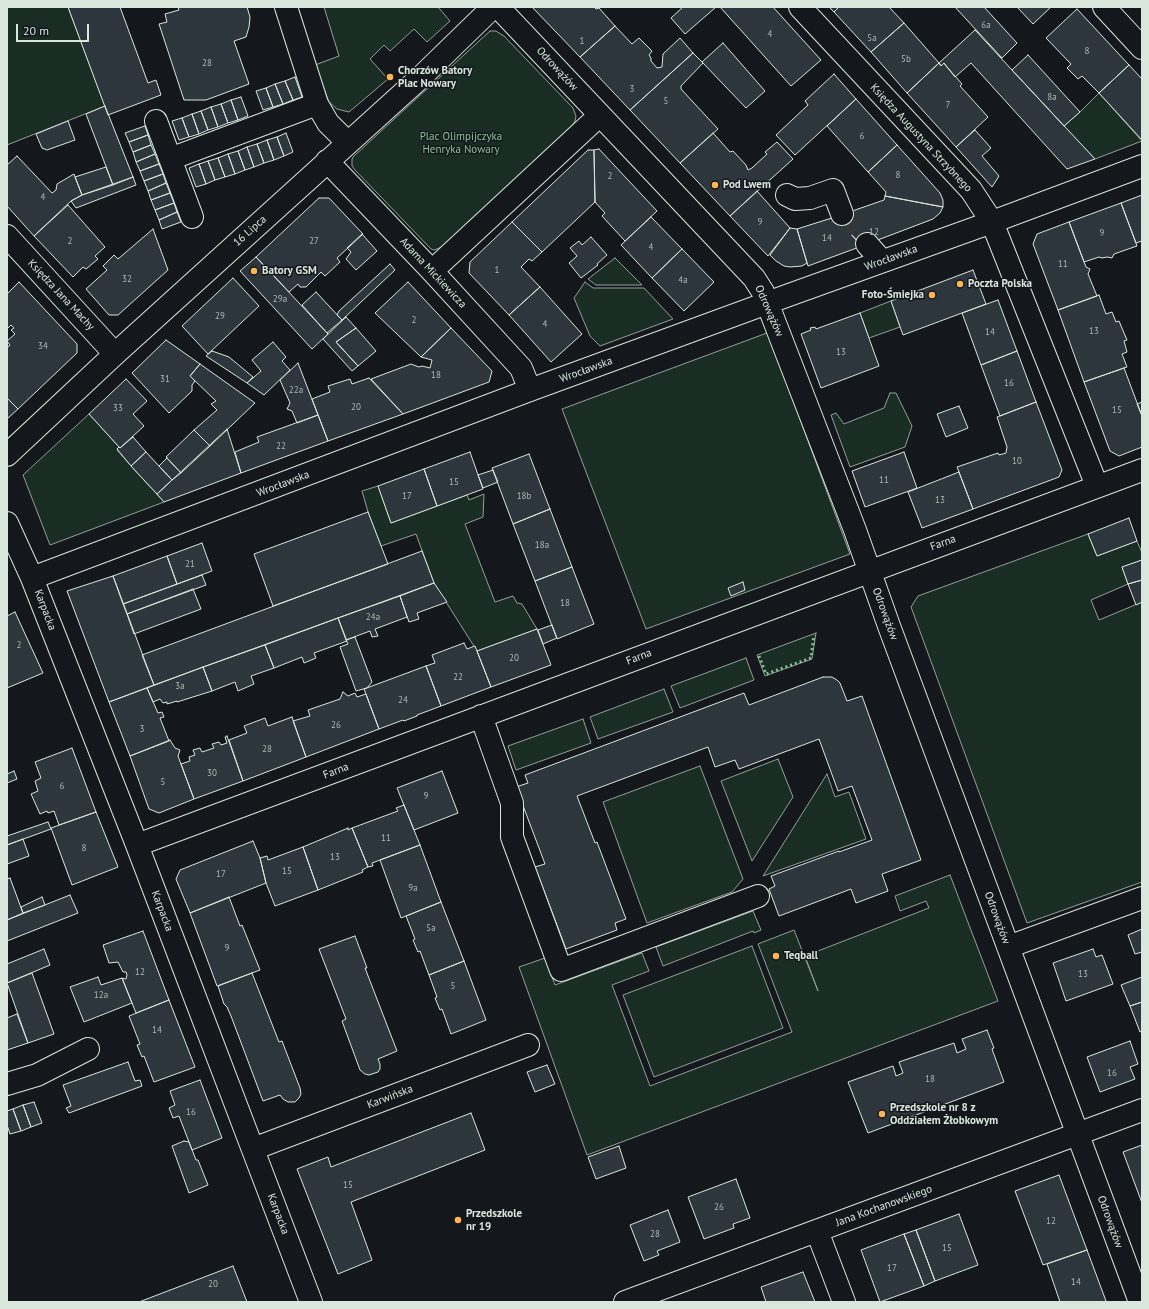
<!DOCTYPE html>
<meta charset="utf-8">
<style>
body{margin:0}
#map{position:relative;width:1149px;height:1309px;overflow:hidden;background:#14181c;font-family:"PT Sans",sans-serif}
canvas{display:block}
.frame{position:absolute;inset:0;border:8px solid #d8e6dc;pointer-events:none}
.scale{position:absolute;left:16px;top:24px;width:73px;height:18px;box-sizing:border-box;border:2px solid #d8e6dc;border-top:0;padding-left:5px;font-size:12px;line-height:14px;white-space:nowrap;color:#d8e6dc;-webkit-text-stroke:3px #14181c;paint-order:stroke}
</style>
<div id="map">
<canvas width="1149" height="1309"></canvas>
<div class="frame"></div>
<div class="scale">20 m</div>
</div>
<script>
const g = document.querySelector('canvas').getContext('2d');
g.lineJoin = 'round';
function fillPath(path, color) {
  g.fillStyle = color;
  g.fill(path, 'evenodd');
}
function toPath(rows) {
  const path = new Path2D();
  for (const r of rows) {
    path.moveTo(r[0], r[1]);
    for (let i = 2; i < r.length; i += 2) path.lineTo(r[i], r[i + 1]);
  }
  return path;
}
function trace(path, color, width, dash) {
  g.strokeStyle = color;
  g.lineWidth = width;
  g.lineCap = dash ? 'butt' : 'round';
  g.setLineDash(dash || []);
  g.stroke(path);
}
function label(font, color, halo, rows, align = 'center') {
  g.font = font + ' "PT Sans",sans-serif';
  g.lineWidth = 3;
  g.setLineDash([]);
  g.textBaseline = 'middle';
  g.strokeStyle = halo;
  g.fillStyle = color;
  for (const [text, x, y, turn = 0] of rows) {
    g.save();
    g.translate(x, y);
    g.rotate((+turn || 0) * Math.PI / 180);
    g.textAlign = isNaN(turn) ? turn : align;
    if (halo) g.strokeText(text, 0, 0);
    g.fillText(text, 0, 0);
    g.restore();
  }
}
const green = toPath([
 [7,7,68,7,105,106,7,145,7,7],
 [324,7,438,7,450,21,427,42,414,29,390,51,384,45,370,59,388,79,349,112,337,109,329,102,315,65,339,56,324,7],
 [490,31,496,31,504,36,573,108,576,116,575,121,573,125,442,247,434,250,431,249,355,170,352,166,352,159,354,156,490,31],
 [1099,93,1142,141,1095,159,1064,126,1080,112,1099,93],
 [615,258,642,285,596,285,588,279,615,258],
 [585,282,593,288,644,288,673,319,600,346,590,336,574,298,585,282],
 [891,301,900,327,869,338,860,313,891,301],
 [767,333,791,395,850,554,646,629,562,409,767,333],
 [890,393,896,393,912,426,905,447,850,467,831,415,836,413,844,424,884,408,890,393],
 [89,414,119,447,117,450,131,466,164,502,50,545,23,475,89,414],
 [378,486,391,523,467,495,469,500,484,494,483,517,465,524,495,602,513,596,517,603,522,604,537,629,477,651,434,583,416,534,381,546,368,512,362,491,378,486],
 [1088,534,1097,556,1137,541,1142,553,1142,560,1122,567,1128,584,1091,600,1099,620,1142,602,1142,882,1027,923,911,607,918,596,1088,534],
 [816,633,812,659,765,676,757,655,816,633],
 [746,658,754,680,680,708,671,686,746,658],
 [664,689,673,712,598,739,590,717,664,689],
 [583,719,591,743,516,770,508,746,583,719],
 [778,759,793,797,752,861,721,781,778,759],
 [700,766,743,879,732,892,647,923,603,802,700,766],
 [827,774,835,797,849,792,866,839,763,876,827,774],
 [950,875,998,1001,587,1155,519,967,545,958,555,985,642,953,649,971,612,985,650,1086,792,1032,758,944,794,930,818,991,805,956,929,908,926,901,900,911,895,896,950,875],
 [753,911,761,930,754,933,753,931,663,966,656,947,753,911],
 [752,946,783,1028,654,1077,623,995,752,946]
]);
fillPath(green, '#1a2d24');
trace(green, '#939e99', 1);
const building = toPath([
 [68,7,120,7,148,83,156,80,161,95,108,115,68,7],
 [178,7,247,7,250,17,249,27,246,37,234,41,249,84,206,100,184,100,159,24,167,22,165,14,179,10,178,7],
 [532,7,594,7,596,9,599,8,615,26,580,57,532,7],
 [683,7,716,7,685,34,671,18,683,7],
 [720,7,773,7,821,60,791,86,720,7],
 [829,7,839,7,834,12,829,7],
 [839,7,889,7,904,23,871,52,834,12,839,7],
 [955,7,984,7,1017,43,1002,58,955,7],
 [1017,7,1051,7,1033,24,1017,7],
 [1077,9,1129,65,1099,93,1082,76,1078,79,1067,68,1071,64,1046,38,1077,9],
 [904,23,939,63,907,93,871,52,904,23],
 [615,26,632,44,639,38,652,51,649,55,651,58,651,61,657,68,662,67,663,54,680,38,693,53,630,110,580,57,615,26],
 [975,30,1012,70,1095,159,1067,169,971,63,955,77,944,63,941,66,939,63,975,30],
 [723,43,765,91,746,108,702,62,723,43],
 [693,53,703,63,681,86,681,89,718,129,680,163,630,110,693,53],
 [1028,55,1080,112,1064,126,1012,70,1028,55],
 [939,63,941,66,944,63,946,66,962,84,960,86,988,117,956,147,907,93,939,63],
 [1129,65,1142,79,1142,140,1099,93,1129,65],
 [834,74,856,99,795,155,776,135,808,105,805,101,834,74],
 [295,77,302,97,293,100,285,81,295,77],
 [285,81,293,100,283,104,275,84,285,81],
 [275,84,283,104,273,107,266,88,275,84],
 [266,88,273,107,263,110,256,91,266,88],
 [241,97,248,116,238,120,231,100,241,97],
 [856,99,897,145,868,172,827,126,856,99],
 [231,100,238,120,228,123,221,104,231,100],
 [221,104,228,123,218,127,211,107,221,104],
 [105,106,133,177,113,185,86,114,105,106],
 [211,107,218,127,208,130,201,111,211,107],
 [201,111,208,130,199,134,192,114,201,111],
 [192,114,199,134,189,137,182,118,192,114],
 [182,118,189,137,179,140,172,121,182,118],
 [68,121,75,140,47,150,42,148,36,134,68,121],
 [145,126,148,135,129,142,125,133,145,126],
 [975,130,991,148,982,156,999,176,992,187,956,147,975,130],
 [286,133,293,152,284,156,277,137,286,133],
 [713,133,730,152,733,151,746,165,748,170,752,168,767,154,765,152,777,142,793,159,730,216,680,163,713,133],
 [148,135,151,145,133,152,129,142,148,135],
 [277,137,284,156,274,160,267,140,277,137],
 [267,140,274,160,264,163,257,144,267,140],
 [257,144,264,163,254,167,247,147,257,144],
 [151,145,155,154,136,162,133,152,151,145],
 [897,145,940,193,943,200,943,207,885,196,886,192,868,172,897,145],
 [247,147,254,167,245,170,238,151,247,147],
 [599,149,657,211,625,241,602,216,605,213,595,202,594,150,599,149],
 [588,150,594,150,595,202,542,252,512,222,588,150],
 [238,151,245,170,235,174,228,154,238,151],
 [155,154,159,164,140,171,136,162,155,154],
 [228,154,235,174,225,177,218,158,228,154],
 [17,156,52,193,56,190,57,184,74,174,82,195,71,201,34,236,7,206,7,165,17,156],
 [218,158,225,177,215,180,208,161,218,158],
 [208,161,215,180,206,184,199,164,208,161],
 [159,164,163,174,144,181,140,171,159,164],
 [199,164,206,184,196,187,189,168,199,164],
 [106,167,113,185,82,195,75,177,106,167],
 [163,174,166,183,148,191,144,181,163,174],
 [133,177,136,185,76,208,71,201,82,195,133,177],
 [166,183,170,193,151,200,148,191,166,183],
 [757,191,790,228,768,256,730,216,757,191],
 [170,193,174,203,155,210,151,200,170,193],
 [1142,195,1142,241,1136,243,1121,203,1142,195],
 [885,196,943,207,940,213,933,219,862,246,835,217,884,200,885,196],
 [319,198,329,198,363,234,337,258,340,262,325,276,321,272,306,287,300,287,298,284,289,292,256,257,319,198],
 [174,203,177,212,159,220,155,210,174,203],
 [1121,203,1137,246,1114,254,1112,258,1107,257,1102,258,1099,257,1084,262,1069,222,1121,203],
 [68,205,105,247,95,256,98,259,86,269,83,267,73,277,34,236,68,205],
 [177,212,181,222,162,229,159,220,177,212],
 [651,217,682,249,652,278,621,245,651,217],
 [835,217,862,246,808,266,797,229,835,217],
 [512,222,542,252,532,261,529,259,521,267,540,287,509,315,469,273,470,262,512,222],
 [1069,222,1086,267,1090,269,1088,274,1097,296,1058,310,1033,244,1037,234,1069,222],
 [790,228,797,229,807,263,802,266,790,267,784,266,776,261,770,255,790,228],
 [153,229,168,270,118,315,109,315,86,289,107,270,103,266,114,255,118,259,153,229],
 [362,234,377,251,356,270,346,259,351,252,347,248,362,234],
 [591,237,607,255,597,264,598,265,581,278,569,263,577,256,570,248,579,241,582,245,591,237],
 [682,249,714,282,684,311,652,278,682,249],
 [256,257,328,334,312,349,240,271,256,257],
 [390,264,395,270,342,320,337,315,339,311,390,264],
 [973,270,986,304,903,335,891,301,973,270],
 [233,278,259,306,208,354,182,326,233,278],
 [19,282,77,344,77,353,18,409,7,398,7,348,10,345,7,341,15,334,11,330,14,328,11,325,7,329,7,294,19,282],
 [408,282,451,328,421,357,375,313,408,282],
 [540,287,582,334,551,362,509,315,540,287],
 [316,292,342,320,327,333,302,305,316,292],
 [1099,295,1106,314,1112,312,1116,322,1119,321,1127,340,1124,341,1127,352,1122,354,1127,367,1084,382,1058,310,1099,295],
 [998,300,1017,351,981,365,962,313,998,300],
 [860,313,879,366,821,388,801,334,811,330,810,328,815,327,816,329,860,313],
 [346,317,356,328,336,342,358,366,352,371,323,339,346,317],
 [356,328,376,351,358,366,336,342,356,328],
 [451,328,492,371,489,382,403,414,371,379,411,364,419,367,422,366,430,368,432,360,421,357,451,328],
 [166,340,200,364,190,376,195,381,192,385,192,391,169,413,132,373,166,340],
 [273,342,286,357,282,361,290,370,264,395,247,383,261,371,252,360,273,342],
 [212,351,229,357,253,377,247,383,206,356,212,351],
 [1017,351,1036,402,1000,416,981,365,1017,351],
 [298,363,318,415,297,423,292,411,287,409,290,403,280,380,298,363],
 [200,364,255,403,210,446,194,430,217,410,211,404,216,401,190,376,200,364],
 [1124,368,1142,416,1142,447,1119,456,1110,451,1084,382,1124,368],
 [369,378,403,414,328,441,312,399,330,392,328,386,350,379,352,384,369,378],
 [126,379,147,401,133,414,144,426,120,448,89,414,126,379],
 [7,398,18,409,7,419,7,398],
 [1036,402,1062,470,1059,477,973,509,957,467,998,453,999,455,1006,453,1007,447,997,417,1036,402],
 [1142,402,1142,416,1137,404,1142,402],
 [959,406,968,428,946,437,937,414,959,406],
 [318,415,328,441,241,473,235,452,259,442,257,437,318,415],
 [227,429,241,473,164,502,157,494,227,429],
 [194,430,210,446,181,473,166,457,194,430],
 [133,437,146,452,131,466,117,449,119,447,120,448,133,437],
 [146,452,172,480,157,494,131,466,146,452],
 [470,452,483,489,437,506,424,469,470,452],
 [904,452,917,488,865,507,852,471,904,452],
 [529,454,550,509,513,524,492,468,529,454],
 [167,458,181,473,172,480,159,466,167,458],
 [424,469,437,506,391,523,378,486,424,469],
 [493,470,498,482,483,488,478,475,493,470],
 [959,472,973,509,922,528,908,492,959,472],
 [550,509,572,567,535,581,513,524,550,509],
 [368,512,388,564,273,606,254,554,368,512],
 [1129,518,1137,541,1097,556,1088,534,1129,518],
 [202,543,212,571,177,584,167,556,202,543],
 [422,551,434,583,154,685,142,655,422,551],
 [167,556,177,584,123,604,113,576,167,556],
 [1142,560,1142,580,1128,584,1122,567,1142,560],
 [572,567,594,624,557,639,535,581,572,567],
 [202,575,206,585,127,614,123,604,202,575],
 [113,576,154,685,109,702,67,591,113,576],
 [1142,580,1142,602,1136,605,1128,584,1142,580],
 [743,582,745,590,731,596,728,588,743,582],
 [434,583,447,602,417,613,419,619,409,622,400,596,434,583],
 [193,589,201,609,134,634,127,614,193,589],
 [400,596,407,617,375,629,378,636,372,637,370,631,346,640,338,618,400,596],
 [15,612,43,673,7,688,7,616,15,612],
 [338,618,347,641,314,653,316,658,304,663,302,657,274,668,265,645,338,618],
 [552,625,557,638,543,644,538,630,552,625],
 [537,629,551,665,491,687,477,651,537,629],
 [355,637,372,682,367,688,356,691,340,647,348,644,346,640,355,637],
 [464,643,467,649,475,646,491,687,441,706,426,666,435,663,432,655,464,643],
 [265,645,274,668,251,676,254,684,238,691,235,682,212,691,203,667,265,645],
 [426,666,441,706,417,715,417,716,404,721,403,720,379,729,364,689,426,666],
 [203,667,212,691,177,702,177,701,167,704,167,702,163,703,160,699,153,702,147,688,203,667],
 [823,677,832,677,837,680,840,683,847,701,862,696,921,860,882,874,888,891,856,903,851,889,779,916,769,889,775,886,771,876,839,851,839,852,872,840,852,786,838,791,819,739,739,769,735,760,715,767,708,747,577,796,595,843,597,842,626,919,615,923,617,930,566,949,535,867,545,864,516,787,528,783,525,775,744,693,749,705,823,677],
 [147,688,158,713,162,712,164,717,160,718,169,741,130,756,109,702,147,688],
 [343,692,348,696,355,693,357,697,366,694,379,729,306,757,293,721,310,716,308,710,340,699,343,692],
 [292,717,306,757,243,781,229,740,247,733,244,726,265,718,268,726,292,717],
 [227,736,243,781,194,799,181,764,190,761,189,757,195,755,193,750,200,748,202,752,214,748,212,744,219,742,221,745,227,743,225,737,227,736],
 [170,740,175,748,180,750,178,756,194,799,159,813,149,809,130,756,170,740],
 [72,748,96,812,59,825,54,811,48,813,47,811,40,814,31,794,38,791,35,781,41,778,35,762,72,748],
 [14,771,17,779,7,783,7,774,14,771],
 [442,771,458,813,414,830,397,788,442,771],
 [404,805,420,845,372,863,373,866,368,867,352,828,398,811,396,808,404,805],
 [96,812,118,867,72,885,51,828,96,812],
 [48,822,51,829,7,845,7,836,48,822],
 [348,828,348,830,352,828,368,867,362,870,363,872,318,890,303,847,348,828],
 [23,839,29,856,7,864,7,845,23,839],
 [253,841,260,858,266,883,190,913,176,879,180,870,253,841],
 [420,845,441,902,401,918,380,860,420,845],
 [303,847,318,890,275,906,266,883,260,858,267,856,268,860,303,847],
 [10,878,23,913,7,920,7,879,10,878],
 [70,895,78,913,7,941,7,920,70,895],
 [42,897,45,905,23,913,21,907,42,897],
 [229,897,240,926,242,925,260,970,217,986,190,913,229,897],
 [441,902,464,961,429,975,420,951,418,952,413,940,415,939,406,916,441,902],
 [1142,929,1142,952,1135,954,1128,935,1142,929],
 [143,931,169,1000,136,1013,122,978,126,979,127,975,126,972,123,972,118,962,109,963,103,945,143,931],
 [355,936,367,968,365,968,397,1051,378,1059,380,1064,380,1069,378,1072,369,1075,365,1074,360,1070,342,1021,346,1019,319,949,355,936],
 [44,949,50,965,7,983,7,964,44,949],
 [1093,949,1096,957,1102,955,1113,984,1066,1001,1053,963,1093,949],
 [464,961,486,1020,451,1034,442,1009,440,1010,435,998,437,997,429,975,464,961],
 [32,973,54,1034,28,1043,7,983,32,973],
 [252,973,279,1042,282,1041,300,1088,301,1094,299,1098,295,1102,288,1102,283,1099,280,1095,263,1101,231,1016,227,1007,224,1004,218,986,252,973],
 [98,977,101,985,122,978,132,1003,84,1022,70,987,98,977],
 [1142,977,1142,1002,1130,1006,1121,985,1142,977],
 [169,1000,195,1067,154,1082,144,1056,142,1057,137,1045,140,1044,129,1016,169,1000],
 [1142,1002,1142,1031,1140,1032,1130,1006,1142,1002],
 [17,1014,28,1043,7,1050,7,1018,17,1014],
 [987,1030,994,1048,992,1049,1004,1082,868,1133,848,1082,893,1066,896,1076,903,1073,899,1062,954,1043,957,1053,966,1049,962,1039,987,1030],
 [1130,1041,1138,1064,1130,1067,1135,1079,1100,1092,1087,1057,1130,1041],
 [128,1062,135,1081,140,1080,142,1086,69,1113,66,1108,71,1106,63,1085,128,1062],
 [547,1065,555,1084,535,1092,527,1072,547,1065],
 [200,1080,222,1138,192,1150,179,1116,173,1118,169,1108,175,1105,170,1091,200,1080],
 [34,1102,42,1123,31,1127,23,1105,34,1102],
 [23,1105,31,1127,21,1131,13,1109,23,1105],
 [13,1109,21,1131,10,1134,7,1125,7,1111,13,1109],
 [471,1113,485,1150,351,1202,372,1260,338,1274,297,1169,328,1157,331,1167,471,1113],
 [184,1141,189,1142,196,1160,198,1160,208,1185,189,1193,172,1146,184,1141],
 [1142,1145,1142,1203,1123,1152,1142,1145],
 [619,1146,626,1168,596,1179,588,1157,619,1146],
 [1059,1175,1087,1250,1043,1265,1015,1191,1059,1175],
 [736,1179,750,1218,733,1224,734,1228,704,1239,688,1197,736,1179],
 [668,1210,680,1242,657,1251,659,1255,644,1261,630,1225,668,1210],
 [959,1214,978,1265,935,1281,916,1230,959,1214],
 [916,1230,935,1281,924,1286,904,1234,916,1230],
 [904,1234,924,1286,880,1302,861,1250,904,1234],
 [1087,1250,1106,1301,1102,1302,1060,1302,1047,1264,1087,1250],
 [233,1266,247,1302,139,1302,233,1266],
 [803,1272,815,1302,766,1302,761,1287,803,1272]
]);
fillPath(building, '#2c363c');
trace(building, '#d8e6dc', 1);
trace(toPath([
 [842,214,867,244]
]), '#313739', 22, [22, 11]);
const minor = toPath([
 [286,7,317,104,328,123,348,143],
 [498,7,754,278,763,292,855,530,889,626,1140,1302],
 [800,7,971,190,992,222,1097,486],
 [1104,7,1142,48],
 [156,121,192,217],
 [170,159,317,104],
 [327,161,432,271,521,368,530,390],
 [787,195,795,199,810,198,833,190,842,214],
 [7,236,115,354],
 [867,244,882,261],
 [432,271,600,115],
 [7,455,115,354,420,78,493,7],
 [7,523,32,578,137,845,311,1302],
 [32,578,530,390,789,295,992,222,1142,166],
 [481,716,512,803,512,837,561,970,758,896],
 [137,845,1142,470],
 [1008,947,1142,898],
 [7,1084,37,1075,88,1049],
 [253,1149,528,1045],
 [817,1231,844,1302],
 [625,1302,1142,1110]
]);
trace(minor, '#d8e6dc', 24);
trace(minor, '#14181c', 22);
trace(toPath([
 [759,656,766,674,811,658,814,635]
]), '#8ac095', 3, [2, 3]);
for (const [x, y, r, color] of [
 [390,77,4,"#ffb74d"],
 [715,185,4,"#ffb74d"],
 [254,271,4,"#ffb74d"],
 [960,284,4,"#ffb74d"],
 [932,295,4,"#ffb74d"],
 [776,956,4,"#ffb74d"],
 [882,1114,4,"#ffb74d"],
 [458,1220,4,"#ffb74d"]
]) {
  const dot = new Path2D();
  dot.arc(x, y, r, 0, 2 * Math.PI);
  g.fillStyle = color;
  g.fill(dot);
  trace(dot, '#14181c', 1.5);
}
label('9px', '#adbab4', null, [
 ["6a",986,25],
 ["4",770,34],
 ["5a",872,38],
 ["1",582,41],
 ["8",1087,51],
 ["5b",906,59],
 ["28",207,63],
 ["3",632,89],
 ["8a",1052,97],
 ["5",666,101],
 ["7",948,105],
 ["6",862,136],
 ["8",898,175],
 ["2",610,176],
 ["4",43,197],
 ["9",760,222],
 ["12",874,232],
 ["9",1102,233],
 ["14",827,238],
 ["2",70,241],
 ["27",314,241],
 ["4",651,247],
 ["11",1063,264],
 ["1",497,270],
 ["32",127,279],
 ["4a",683,280],
 ["29a",280,299],
 ["29",220,316],
 ["2",414,320],
 ["4",545,324],
 ["13",1094,331],
 ["14",990,332],
 ["34",43,346],
 ["13",841,352],
 ["18",436,375],
 ["31",165,379],
 ["16",1009,383],
 ["22a",296,390],
 ["20",356,407],
 ["33",118,408],
 ["15",1117,410],
 ["22",281,446],
 ["10",1017,461],
 ["11",884,480],
 ["15",454,482],
 ["17",407,496],
 ["18b",524,496],
 ["13",940,500],
 ["18a",542,545],
 ["21",190,564],
 ["18",565,603],
 ["24a",373,617],
 ["2",19,645],
 ["20",514,658],
 ["22",458,677],
 ["3a",180,686],
 ["24",403,700],
 ["26",336,725],
 ["3",142,729],
 ["28",267,749],
 ["30",212,773],
 ["5",163,782],
 ["6",62,786],
 ["9",426,796],
 ["11",386,838],
 ["8",84,848],
 ["13",335,857],
 ["15",287,871],
 ["17",221,874],
 ["9a",413,888],
 ["5a",431,928],
 ["9",227,948],
 ["12",140,972],
 ["13",1083,974],
 ["5",453,986],
 ["12a",101,995],
 ["14",157,1030],
 ["16",1112,1073],
 ["18",930,1079],
 ["16",191,1112],
 ["15",348,1185],
 ["26",719,1207],
 ["12",1051,1221],
 ["28",655,1234],
 ["15",947,1248],
 ["17",892,1268],
 ["14",1076,1282],
 ["20",213,1284]
]);
label('11px', '#d8e6dc', '#14181c', [
 ["Odrowążów",557,69,47],
 ["Księdza Augustyna Strzybnego",921,138,47],
 ["16 Lipca",250,231,-42],
 ["Wrocławska",891,258,-20],
 ["Adama Mickiewicza",433,273,47],
 ["Księdza Jana Machy",61,295,47],
 ["Odrowążów",769,311,66],
 ["Wrocławska",586,370,-20],
 ["Wrocławska",283,484,-21],
 ["Farna",943,543,-20],
 ["Karpacka",45,610,69],
 ["Odrowążów",885,614,70],
 ["Farna",639,657,-21],
 ["Farna",336,771,-21],
 ["Karpacka",162,911,69],
 ["Odrowążów",997,918,70],
 ["Karwińska",390,1097,-21],
 ["Jana Kochanowskiego",884,1206,-20],
 ["Karpacka",278,1214,69],
 ["Odrowążów",1110,1222,70]
]);
label('bold 11px', '#d8e6dc', '#14181c', [
 ["Chorzów Batory",398,71],
 ["Plac Nowary",398,84],
 ["Pod Lwem",723,185],
 ["Batory GSM",262,271],
 ["Poczta Polska",968,284],
 ["Foto-Śmiejka",924,295,"right"],
 ["Teqball",784,956],
 ["Przedszkole nr 8 z",890,1108],
 ["Oddziałem Żłobkowym",890,1121],
 ["Przedszkole",466,1214],
 ["nr 19",466,1227]
], 'left');
label('11px', '#8ac095', '#14181c', [
 ["Plac Olimpijczyka",461,137],
 ["Henryka Nowary",461,150]
]);
</script>
